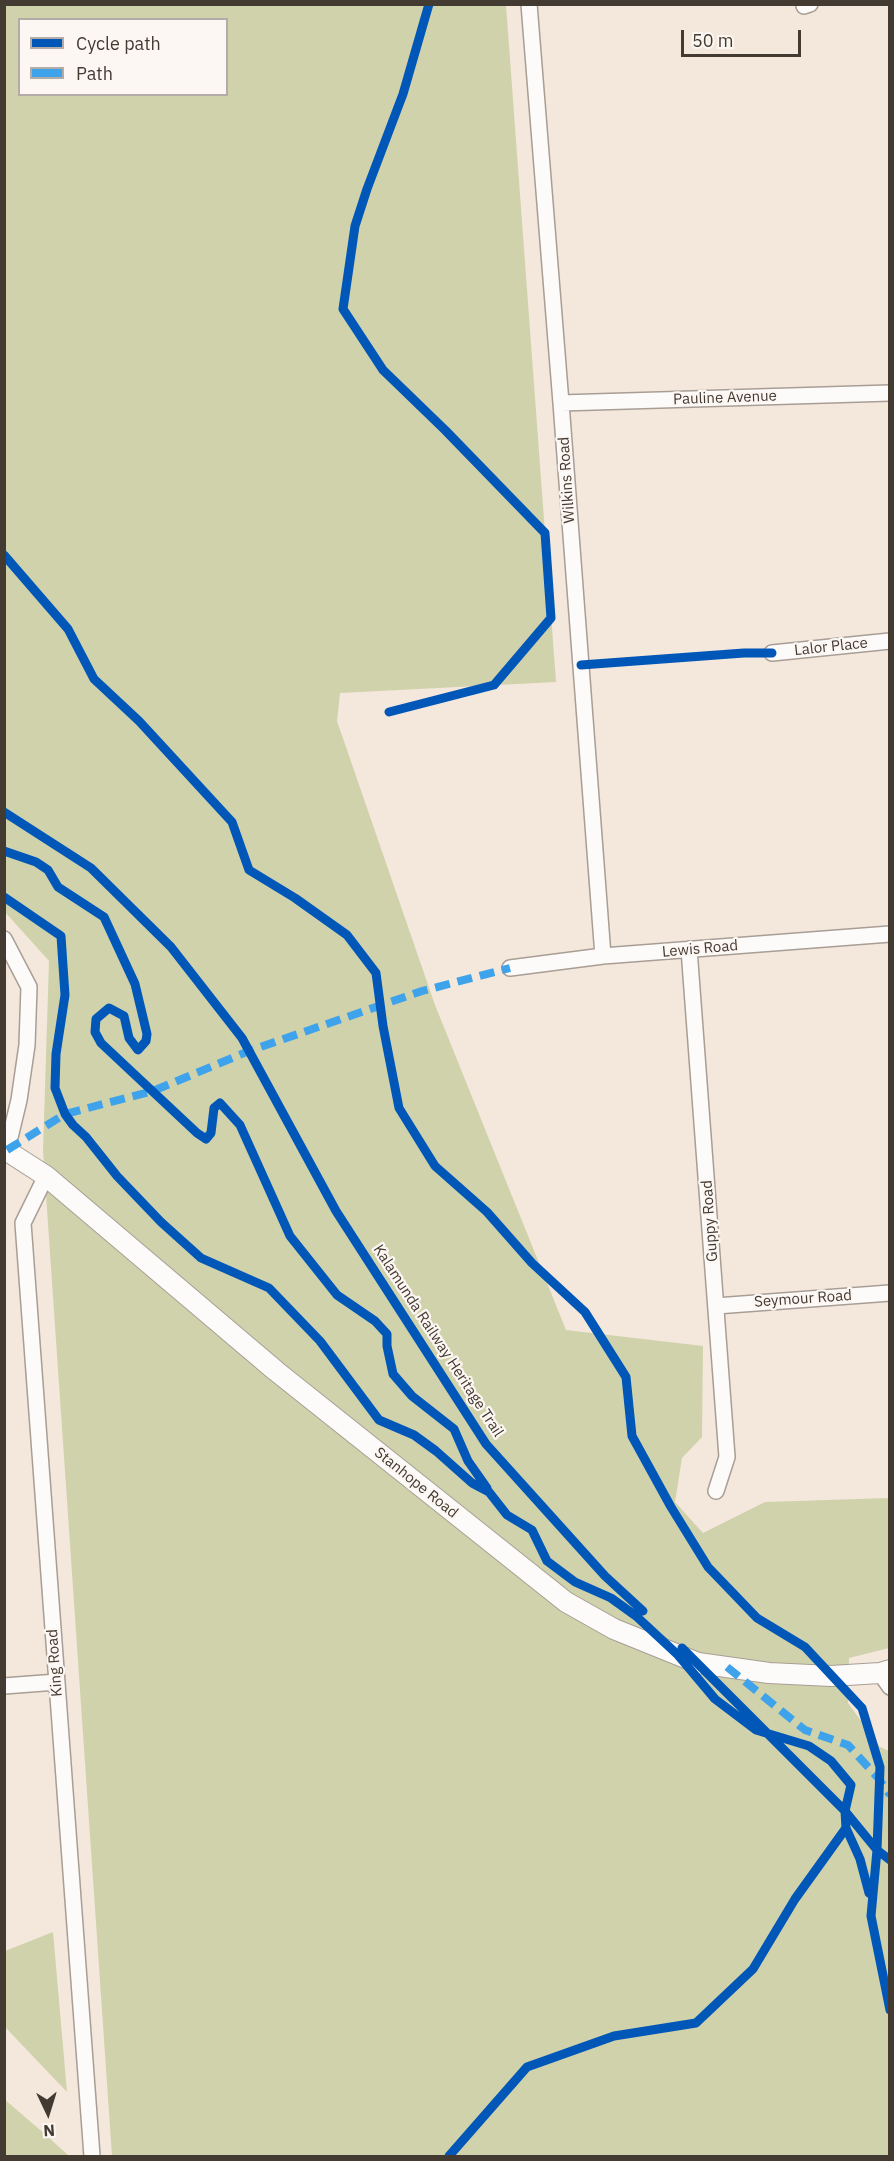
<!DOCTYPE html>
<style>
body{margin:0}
#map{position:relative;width:894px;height:2161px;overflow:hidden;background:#f4e7dc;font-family:"IBM Plex Sans",sans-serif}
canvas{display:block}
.frame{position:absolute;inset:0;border:6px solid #433a32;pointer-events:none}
.legend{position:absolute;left:18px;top:18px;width:210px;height:78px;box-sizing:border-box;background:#fcf7f3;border:2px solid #b2aba6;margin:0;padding:8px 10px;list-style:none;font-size:18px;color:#433a32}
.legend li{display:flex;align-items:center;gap:12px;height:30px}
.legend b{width:30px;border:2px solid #b2aba6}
.north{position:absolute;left:18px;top:2083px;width:60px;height:60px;-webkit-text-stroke:4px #fcf7f3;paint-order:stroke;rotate:176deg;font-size:16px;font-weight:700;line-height:24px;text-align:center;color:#433a32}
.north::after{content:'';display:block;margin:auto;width:21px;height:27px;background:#433a32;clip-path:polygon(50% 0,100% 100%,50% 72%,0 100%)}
.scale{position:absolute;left:681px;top:30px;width:120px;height:27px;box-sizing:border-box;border:3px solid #433a32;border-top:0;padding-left:8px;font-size:18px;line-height:21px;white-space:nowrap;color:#433a32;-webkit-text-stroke:4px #fcf7f3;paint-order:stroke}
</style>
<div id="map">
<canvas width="894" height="2161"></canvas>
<div class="frame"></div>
<ul class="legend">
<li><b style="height:8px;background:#0057b8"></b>Cycle path</li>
<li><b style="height:8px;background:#3fa3eb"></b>Path</li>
</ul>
<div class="north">N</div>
<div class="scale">50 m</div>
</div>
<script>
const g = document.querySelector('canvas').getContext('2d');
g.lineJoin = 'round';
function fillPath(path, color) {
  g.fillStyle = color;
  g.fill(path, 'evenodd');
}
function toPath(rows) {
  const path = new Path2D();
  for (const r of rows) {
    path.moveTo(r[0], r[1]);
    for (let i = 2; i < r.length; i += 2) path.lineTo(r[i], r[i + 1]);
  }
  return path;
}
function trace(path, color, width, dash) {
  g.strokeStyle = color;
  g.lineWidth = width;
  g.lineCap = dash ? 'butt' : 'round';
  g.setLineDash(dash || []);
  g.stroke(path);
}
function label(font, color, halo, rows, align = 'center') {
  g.font = font + ' "IBM Plex Sans",sans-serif';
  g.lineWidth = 4.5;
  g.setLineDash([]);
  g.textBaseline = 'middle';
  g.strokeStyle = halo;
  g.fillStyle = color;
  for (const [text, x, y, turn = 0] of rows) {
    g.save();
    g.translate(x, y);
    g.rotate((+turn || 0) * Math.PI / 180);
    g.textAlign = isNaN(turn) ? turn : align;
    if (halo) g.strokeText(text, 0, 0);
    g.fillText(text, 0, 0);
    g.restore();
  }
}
fillPath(toPath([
 [5,5,506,5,556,682,340,693,337,721,435,1005,566,1330,703,1346,702,1437,682,1458,675,1502,703,1533,765,1502,889,1498,889,1648,849,1658,848,1703,880,1747,889,1751,889,2156,112,2156,43,1151,49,961,5,912],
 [20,20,226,20,226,94,20,94],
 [53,1932,67,2092,5,2027,5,1951],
 [4,2099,46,2135,69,2156,5,2156]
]), '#d0d2ac');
const minor = toPath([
 [529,4,561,403,603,956],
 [804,6,810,4],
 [561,403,890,393],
 [772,653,890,641],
 [4,939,29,987,27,1045,19,1100,7,1150],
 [689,949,727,1457,716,1491],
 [510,968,603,956,890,934],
 [46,1176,23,1223,92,2156],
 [716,1306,890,1293],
 [880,1673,890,1687],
 [4,1686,57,1682]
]);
const tertiary = toPath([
 [4,1149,46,1176,276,1371,566,1602,614,1629,698,1663,769,1673,831,1676,880,1673,890,1670]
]);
trace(minor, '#a89e95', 18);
trace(tertiary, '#a89e95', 22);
trace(minor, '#fdfbfa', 15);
trace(tertiary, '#fdfbfa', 20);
trace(toPath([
 [7,1150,65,1114,153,1091,249,1051,422,991,510,968],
 [727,1667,805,1730,848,1745,879,1779,890,1795]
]), '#3fa3eb', 8, [15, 8]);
trace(toPath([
 [4,555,68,629,94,679,139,721,232,822,249,870,295,898,347,935,376,973,383,1026,399,1108,435,1166,487,1212,532,1263,585,1312,626,1377,632,1436,671,1507,708,1567,757,1618,805,1647,862,1708,880,1767,877,1850,871,1916,890,2010],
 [581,665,744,653,772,653],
 [389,712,494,685,551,618,545,533,445,430,383,370,343,309,355,226,367,189,403,94,429,4],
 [4,812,91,868,171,947,242,1038,336,1211,486,1444,605,1576,643,1611],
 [4,851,36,862,48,870,58,887,104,917,135,984,147,1034,146,1041,138,1050,129,1038,124,1016,109,1008,96,1019,95,1032,101,1043,197,1133,206,1139,211,1133,214,1108,220,1103,240,1125,290,1236,337,1295,375,1321,387,1334,387,1346,393,1374,412,1396,454,1429,468,1461,487,1488],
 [4,897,61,936,65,995,56,1054,55,1088,65,1114,73,1125,86,1137,117,1176,161,1222,201,1258,269,1288,320,1341,379,1420,414,1435,436,1451,472,1483,489,1492,507,1515,532,1530,547,1561,575,1582,611,1598,636,1616,678,1655,715,1699,756,1730,809,1746,831,1761,851,1785,845,1811,846,1828,860,1859,869,1893],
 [682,1648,845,1811,877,1850,890,1860],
 [449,2156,527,2067,614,2036,696,2023,753,1969,795,1899,846,1828]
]), '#0057b8', 9);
label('15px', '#433a32', '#fcf7f3', [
 ["Pauline Avenue",725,398,-2],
 ["Wilkins Road",567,480,-94],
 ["Lalor Place",831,647,-6],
 ["Lewis Road",700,949,-5],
 ["Guppy Road",710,1221,-94],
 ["Seymour Road",803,1299,-4],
 ["Kalamunda Railway Heritage Trail",438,1341,57],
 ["Stanhope Road",416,1483,39],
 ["King Road",55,1663,-94]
]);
</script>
